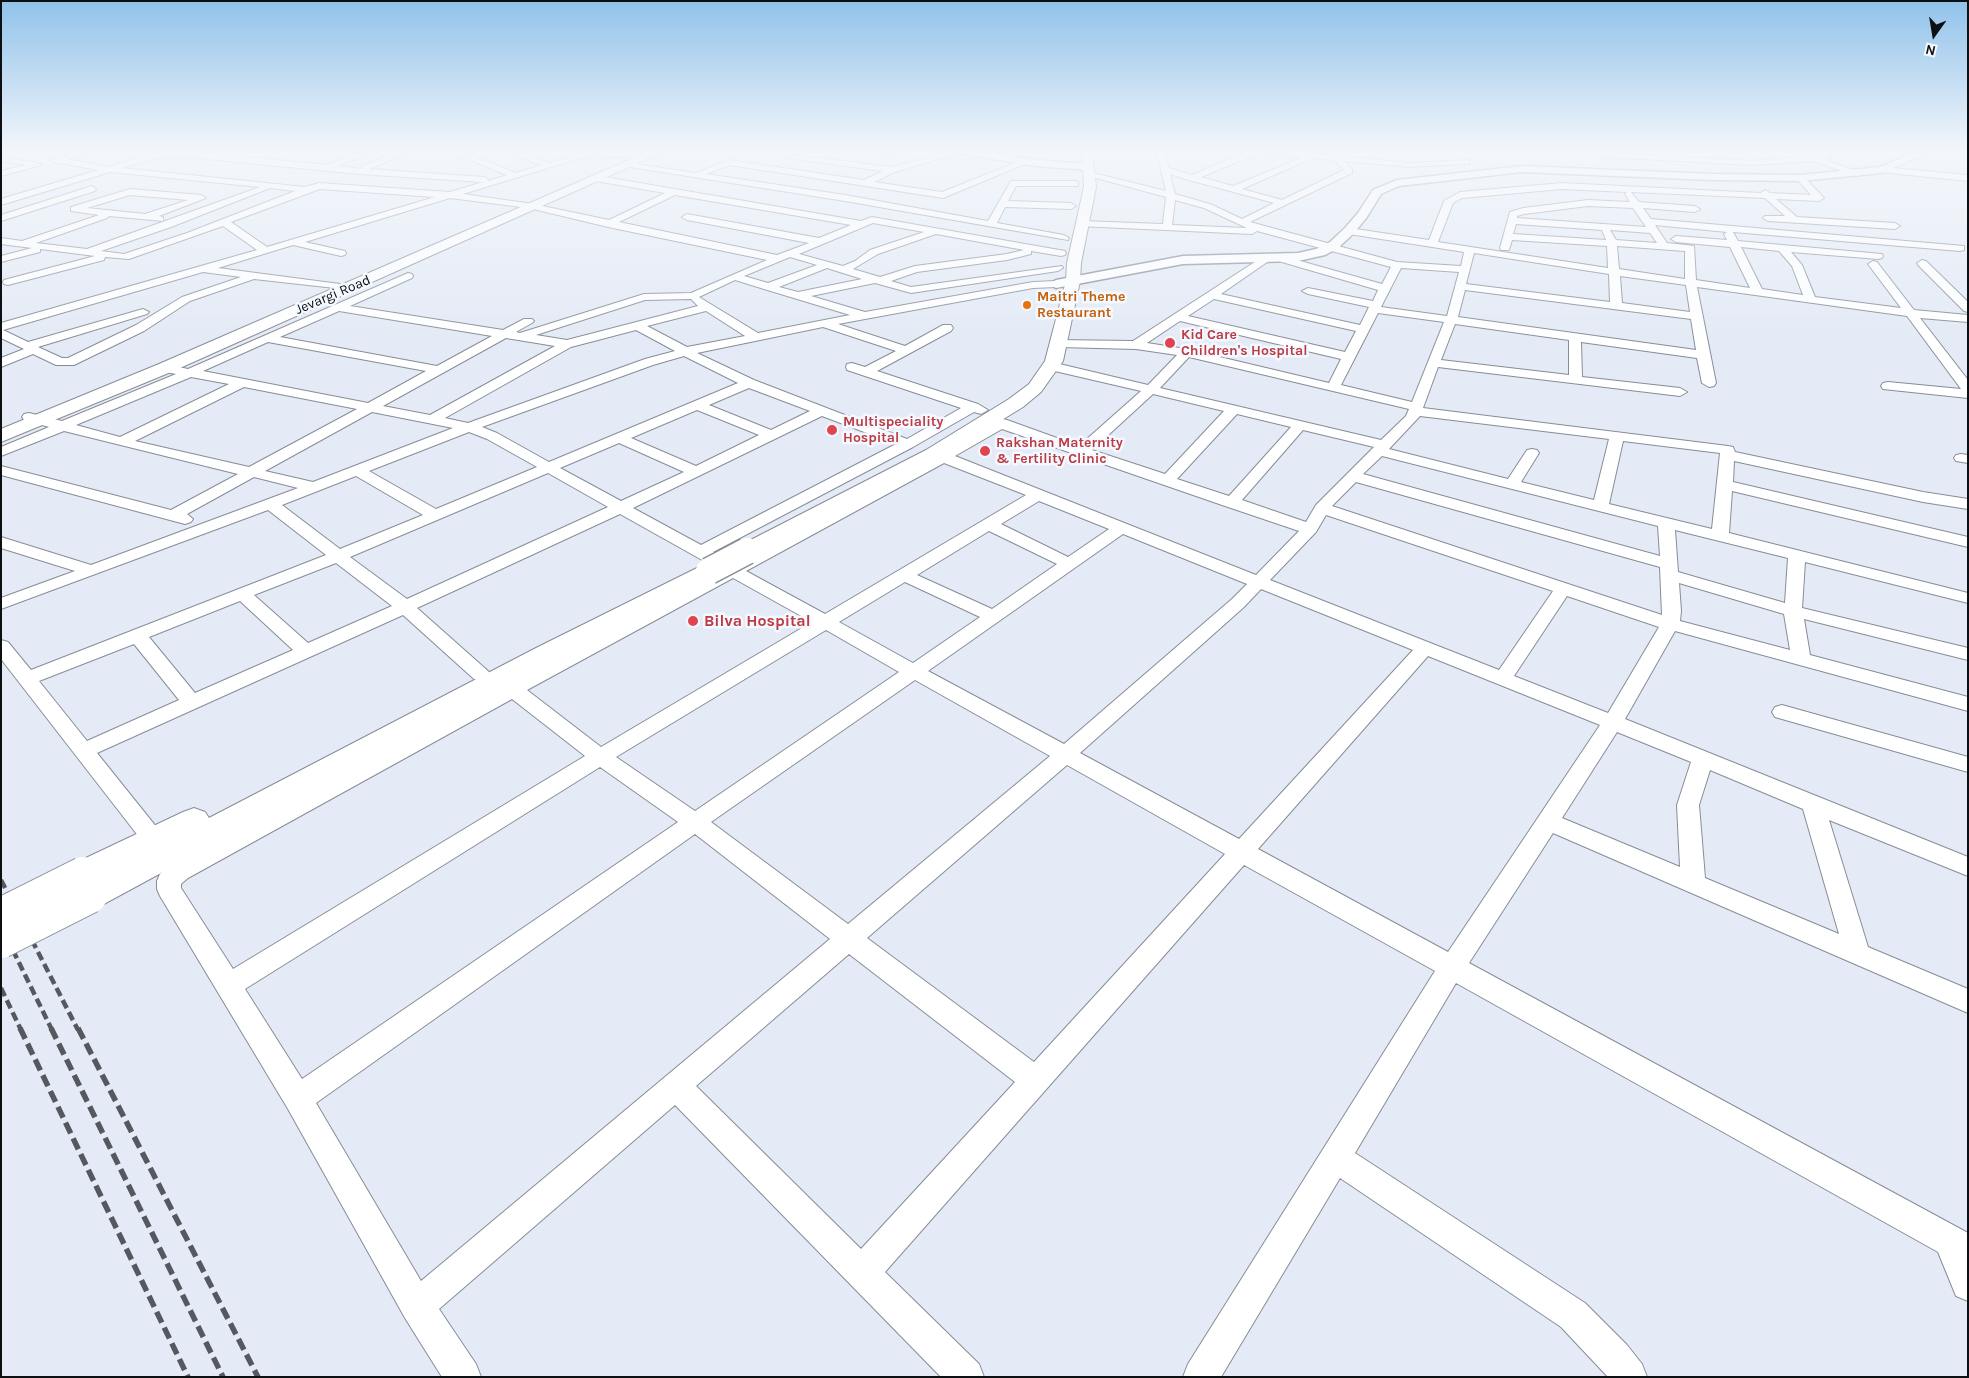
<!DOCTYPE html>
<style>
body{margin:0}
#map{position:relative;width:1969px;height:1378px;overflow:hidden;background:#e4ebf6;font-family:Karla,sans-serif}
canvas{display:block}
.frame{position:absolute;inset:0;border:2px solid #0d1013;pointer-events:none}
.north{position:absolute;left:1909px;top:10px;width:50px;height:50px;-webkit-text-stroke:4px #f4f8ff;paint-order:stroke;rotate:193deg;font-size:14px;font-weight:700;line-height:20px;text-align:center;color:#0d1013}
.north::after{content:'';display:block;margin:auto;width:18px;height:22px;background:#0d1013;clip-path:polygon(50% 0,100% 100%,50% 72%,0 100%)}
</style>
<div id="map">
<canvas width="1969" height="1378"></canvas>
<div class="frame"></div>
<div class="north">N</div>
</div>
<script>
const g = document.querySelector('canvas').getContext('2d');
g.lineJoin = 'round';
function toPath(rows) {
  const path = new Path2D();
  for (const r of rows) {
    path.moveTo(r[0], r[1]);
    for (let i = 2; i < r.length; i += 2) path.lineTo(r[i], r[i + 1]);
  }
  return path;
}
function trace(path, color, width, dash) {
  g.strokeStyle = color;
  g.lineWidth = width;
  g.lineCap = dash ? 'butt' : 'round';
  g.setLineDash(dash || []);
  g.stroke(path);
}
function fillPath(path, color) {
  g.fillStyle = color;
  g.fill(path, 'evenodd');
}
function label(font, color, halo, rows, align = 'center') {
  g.font = font + ' Karla,sans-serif';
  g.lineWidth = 5;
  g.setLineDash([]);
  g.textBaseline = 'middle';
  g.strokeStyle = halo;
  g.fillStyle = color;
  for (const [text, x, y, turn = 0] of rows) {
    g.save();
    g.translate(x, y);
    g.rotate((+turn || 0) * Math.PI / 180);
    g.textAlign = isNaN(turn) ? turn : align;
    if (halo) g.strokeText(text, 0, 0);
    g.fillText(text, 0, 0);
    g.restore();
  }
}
const minor = toPath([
 [82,150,96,150,66,159,109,167,163,150,177,150,327,165,365,150,377,150,338,166,361,169,362,166,403,150,415,150,369,169,484,177,487,178,488,181,507,175,446,150,458,150,516,173,541,165,503,150,515,150,549,163,587,152,648,154,651,154,651,158,587,156,463,194,533,204,609,220,665,193,596,181,596,177,599,176,861,221,872,217,1065,251,1066,253,1065,255,1061,256,1031,251,1031,254,1007,260,917,272,891,281,911,287,1062,266,1063,268,1058,271,911,293,875,283,811,296,865,312,1033,282,1056,281,1061,284,1056,287,1033,288,838,324,905,346,943,325,951,325,953,328,951,331,877,371,978,404,988,410,981,414,974,412,913,447,713,552,733,563,989,424,983,420,985,417,990,416,1007,420,1079,446,1141,391,1046,369,1045,366,1046,363,1051,362,1148,385,1177,355,1136,349,1059,347,1053,343,1055,340,1133,341,1264,256,1268,255,1273,258,1221,294,1360,325,1369,307,1308,294,1302,291,1308,288,1373,301,1378,290,1275,260,1274,258,1279,255,1382,284,1391,267,1257,231,1252,234,1079,226,1077,224,1082,221,1163,224,1166,197,1085,175,1089,172,1166,191,1156,150,1164,150,1169,168,1192,175,1250,150,1281,150,1409,163,1469,160,1469,164,1466,164,1409,167,1344,161,1352,169,1352,173,1250,222,1397,262,1461,266,1464,252,1349,234,1344,231,1349,228,1429,240,1444,201,1460,192,1562,183,1761,193,1765,190,1770,193,1811,195,1796,178,1800,175,1803,176,1824,198,1819,201,1776,199,1797,217,1895,223,1900,226,1895,229,1768,221,1763,218,1765,216,1785,216,1765,198,1631,192,1639,202,1695,206,1700,209,1695,212,1643,208,1651,219,1964,246,1964,250,1960,251,1733,232,1738,241,1882,254,1883,256,1882,258,1878,259,1791,252,1802,265,1815,297,1901,308,1868,264,1873,261,1877,262,1914,310,1968,315,1968,322,1920,318,1968,380,1968,398,1883,389,1881,386,1883,383,1888,382,1961,389,1907,316,1697,287,1716,383,1714,386,1709,387,1702,383,1697,358,1581,342,1582,377,1680,388,1687,392,1680,396,1438,367,1423,408,1728,446,1733,447,1735,452,1923,492,1968,499,1968,509,1923,502,1734,461,1733,482,1968,537,1968,547,1732,491,1729,533,1968,593,1968,603,1805,562,1802,608,1968,648,1968,660,1804,619,1810,655,1968,697,1968,711,1675,631,1625,719,1968,857,1968,876,1829,820,1868,947,1968,989,1968,1013,1553,833,1469,963,1968,1233,1968,1301,1956,1296,1938,1252,1456,983,1355,1153,1585,1303,1627,1345,1642,1364,1647,1377,1608,1377,1561,1327,1340,1178,1221,1377,1183,1377,1188,1364,1435,971,1244,865,885,1272,979,1364,984,1377,941,1377,675,1105,439,1309,476,1364,481,1377,442,1377,405,1318,288,1109,160,896,157,889,157,881,160,874,170,864,185,856,720,570,620,514,417,608,488,671,491,675,488,679,481,681,474,679,403,615,97,753,162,834,166,840,162,846,154,849,146,846,1,659,1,640,8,642,31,670,326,555,268,510,1,609,1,598,75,571,1,548,1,537,91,565,298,488,254,477,187,514,193,519,191,522,185,524,1,475,1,466,171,510,238,474,64,431,1,456,1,447,49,427,24,420,22,417,24,414,29,413,62,421,176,374,160,371,159,368,160,365,165,364,188,369,408,273,412,274,413,276,412,278,350,306,503,330,524,319,532,319,534,321,532,323,516,332,520,333,644,294,691,293,767,260,608,227,529,208,450,198,305,242,345,251,346,253,345,255,341,256,293,245,218,268,340,284,344,285,346,287,344,289,254,279,190,301,144,331,74,365,56,365,33,354,1,367,1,358,24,349,1,338,1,323,257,250,223,226,129,259,105,257,104,260,8,285,4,284,3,282,4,280,95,256,40,249,40,252,1,262,1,256,32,248,1,244,1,238,22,241,99,215,71,211,71,207,130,189,201,195,206,198,159,216,163,217,163,221,109,216,107,218,36,243,87,249,260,187,110,172,1,205,1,199,98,170,54,162,50,160,82,150],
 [1259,153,1303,157,1233,186,1201,177,1259,153],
 [166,155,359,174,483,182,450,192,319,183,305,187,122,168,166,155],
 [1313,158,1334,160,1344,170,1282,200,1242,189,1313,158],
 [1170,174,1189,180,1274,203,1242,219,1210,204,1175,194,1170,174],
 [270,188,295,191,187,233,124,254,101,251,171,227,270,188],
 [320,189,435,197,267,247,231,222,320,189],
 [1562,189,1627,192,1625,194,1630,202,1588,200,1523,208,1510,212,1500,248,1501,250,1509,250,1512,240,1607,246,1608,268,1438,242,1453,203,1462,198,1562,189],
 [130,195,188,200,145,214,87,208,130,195],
 [675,195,851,225,819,238,687,214,682,217,687,220,809,243,777,255,619,222,675,195],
 [1175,200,1204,208,1247,228,1172,225,1175,200],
 [1588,206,1633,208,1646,227,1517,218,1517,216,1524,214,1588,206],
 [873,223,924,232,870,250,855,261,843,266,799,254,873,223],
 [1516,224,1602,230,1606,240,1513,234,1516,224],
 [1655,225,1727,232,1724,234,1727,240,1676,236,1671,239,1676,242,1730,247,1750,288,1696,280,1694,246,1667,243,1655,225],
 [1610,230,1650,233,1657,243,1616,240,1610,230],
 [936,234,1024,250,1007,254,915,266,880,277,853,269,878,254,936,234],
 [1617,246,1685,251,1685,279,1619,269,1617,246],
 [1741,247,1779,251,1792,266,1803,295,1762,289,1741,247],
 [1474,253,1609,274,1610,302,1466,284,1474,253],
 [790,257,817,265,768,283,744,276,790,257],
 [827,268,862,279,798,292,779,287,827,268],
 [1401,268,1459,272,1447,316,1381,307,1401,268],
 [203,272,241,277,182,297,136,325,68,358,62,358,38,347,147,314,149,312,143,309,28,342,3,330,203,272],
 [1620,276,1686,285,1690,312,1622,303,1620,276],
 [735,280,764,289,850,315,758,333,699,297,735,280],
 [1465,290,1691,319,1696,350,1458,317,1465,290],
 [691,299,698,306,567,340,536,335,645,300,691,299],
 [1214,299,1356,331,1345,352,1188,316,1214,299],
 [339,311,492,336,437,366,280,337,339,311],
 [706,311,745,336,687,347,647,326,706,311],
 [1378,313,1444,322,1412,402,1341,385,1378,313],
 [1180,321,1341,359,1329,383,1186,349,1147,343,1180,321],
 [1455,324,1569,340,1569,375,1441,360,1455,324],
 [823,327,896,351,865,367,852,363,847,364,846,367,847,370,961,408,907,439,754,380,697,353,823,327],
 [636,330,675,351,645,359,468,423,445,418,571,347,636,330],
 [506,338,555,346,430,415,383,406,506,338],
 [268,342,426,371,368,403,203,371,268,342],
 [684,356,738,383,549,462,497,433,482,427,653,365,684,356],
 [1189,357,1409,409,1406,416,1381,440,1160,388,1189,357],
 [191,377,229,384,120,437,76,425,191,377],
 [244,387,357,409,249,467,135,441,244,387],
 [749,388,810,411,771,430,709,405,749,388],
 [1153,394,1224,411,1165,474,1092,450,1153,394],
 [697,410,759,435,696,466,631,438,697,410],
 [372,412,453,428,313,482,265,471,372,412],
 [1237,414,1291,427,1229,496,1177,479,1237,414],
 [822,416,896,444,701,545,633,508,822,416],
 [1420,416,1609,439,1594,500,1521,482,1539,453,1537,450,1532,449,1527,450,1508,479,1389,449,1420,416],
 [1002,429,1225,506,1299,531,1256,575,955,456,1002,429],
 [1303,430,1374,447,1316,505,1306,522,1242,500,1303,430],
 [469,432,487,439,537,467,436,509,369,471,469,432],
 [1623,441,1720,453,1712,529,1609,504,1623,441],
 [619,443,684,472,621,501,560,468,619,443],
 [1382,456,1658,526,1660,556,1363,474,1382,456],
 [944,463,1026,495,825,614,746,571,944,463],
 [548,473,608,507,407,599,350,557,548,473],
 [356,476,423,515,340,549,282,505,356,476],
 [1356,482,1660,567,1662,615,1332,506,1356,482],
 [1039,501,1109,529,1068,557,1001,524,1039,501],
 [1326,515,1553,591,1499,670,1270,580,1316,532,1326,515],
 [1675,530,1788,558,1785,603,1678,572,1675,530],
 [989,531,1057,564,992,609,917,575,989,531],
 [1123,534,1247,584,1232,599,1064,744,928,671,1123,534],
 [336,563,392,606,308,643,254,595,336,563],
 [733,578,812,622,601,747,527,690,733,578],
 [905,582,980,617,913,663,839,622,905,582],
 [1679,583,1784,614,1790,650,1680,621,1681,611,1679,583],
 [1261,589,1413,650,1239,839,1080,753,1244,607,1261,589],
 [1567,596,1659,627,1608,713,1514,676,1567,596],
 [240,601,293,650,195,693,149,637,240,601],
 [826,630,899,672,695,811,616,757,826,630],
 [134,644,179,700,87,741,39,681,134,644],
 [1428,656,1600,725,1448,952,1258,849,1428,656],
 [915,680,1050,756,848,924,711,822,915,680],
 [512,699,585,756,233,969,181,888,181,884,188,878,512,699],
 [1617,732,1691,762,1677,805,1680,867,1562,818,1617,732],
 [1067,765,1225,854,1034,1062,867,938,1067,765],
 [600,767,678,822,302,1079,245,989,600,767],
 [1710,770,1803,809,1839,934,1705,878,1699,805,1710,770],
 [695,834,830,939,421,1281,316,1103,695,834],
 [849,954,1015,1082,861,1249,696,1086,849,954],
 [322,150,336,150,332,152,322,150],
 [886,150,896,150,889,156,883,156,882,154,886,150],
 [956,150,966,151,895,172,874,182,942,192,1025,159,1032,161,943,198,730,165,706,174,845,195,988,221,1011,181,1075,181,1078,182,1078,186,1016,186,1008,201,1071,203,1076,206,1071,209,1005,207,997,223,1064,235,1069,238,1068,240,845,201,630,167,626,165,630,163,696,173,729,160,864,180,883,171,793,159,789,157,793,155,892,167,956,150],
 [1471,150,1499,150,1495,152,1475,152,1471,150],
 [1593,150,1602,150,1606,153,1753,161,1821,155,1816,150,1825,150,1832,157,1825,160,1862,173,1858,176,1812,161,1753,165,1604,157,1593,150],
 [1,157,38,163,42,165,1,176,1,171,26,165,1,161,1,157],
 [1882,167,1968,175,1968,181,1879,172,1879,168,1882,167],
 [92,186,96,189,95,191,1,221,1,215,92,186],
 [1922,260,1926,261,1968,302,1968,312,1964,311,1918,265,1917,263,1922,260],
 [1961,454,1968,455,1968,463,1956,461,1954,458,1956,455,1961,454],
 [1782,705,1968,757,1968,772,1775,717,1772,712,1775,707,1782,705]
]);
const tertiary = toPath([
 [953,150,977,150,1036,160,1088,164,1093,167,1088,170,1036,166,958,153,953,150],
 [1920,150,1934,150,1882,173,1800,181,1713,180,1522,172,1399,186,1381,194,1367,217,1353,234,1338,248,1325,255,1298,261,1183,264,1056,288,1049,284,1056,280,1183,256,1298,253,1316,249,1330,242,1345,228,1358,213,1373,190,1397,180,1522,166,1713,174,1800,175,1880,167,1920,150]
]);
const secondary = toPath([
 [652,150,667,150,171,372,1,442,1,429,159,364,652,150]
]);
const primary = toPath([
 [1082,150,1092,150,1096,187,1081,263,1080,281,1063,361,1041,392,1023,407,940,458,755,556,747,558,739,556,735,551,739,546,926,450,1009,399,1029,384,1045,361,1066,281,1067,263,1084,187,1082,150],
 [709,564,717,566,721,571,717,576,554,660,102,905,90,909,78,905,73,896,80,886,71,883,66,874,71,865,183,812,194,808,205,812,209,818,536,648,701,566,709,564]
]);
trace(minor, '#878d97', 2);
trace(tertiary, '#878d97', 3);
trace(secondary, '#878d97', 2);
trace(primary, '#878d97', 2);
fillPath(minor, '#fff');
fillPath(tertiary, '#fff');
fillPath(secondary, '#fff');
fillPath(primary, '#fff');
trace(toPath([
 [1,880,78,1030],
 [1,926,52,1030],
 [1,988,21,1030]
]), '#55595f', 4.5, [9, 4.5]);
trace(toPath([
 [20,1028,188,1377],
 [51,1028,223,1377],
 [78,1028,258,1377]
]), '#55595f', 5.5, [12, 5.5]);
const primaryBridgeFar1 = toPath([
 [709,571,747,551]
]);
const primaryBridge = toPath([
 [1,915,83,874],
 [1,941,90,896]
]);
trace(primaryBridgeFar1, '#878d97', 29, []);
trace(primaryBridge, '#878d97', 36, []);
trace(primaryBridgeFar1, '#fff', 26);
trace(primaryBridge, '#fff', 34);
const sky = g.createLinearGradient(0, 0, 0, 343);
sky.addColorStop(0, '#90c2ea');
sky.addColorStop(0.44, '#f3f6fb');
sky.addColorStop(1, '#f3f6fb00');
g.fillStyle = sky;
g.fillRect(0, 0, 1969, 343);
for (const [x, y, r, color] of [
 [1027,305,5,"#e8710a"],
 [1170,343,6,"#e0444e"],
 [832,430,6,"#e0444e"],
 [985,451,6,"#e0444e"],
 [693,621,6,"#e0444e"]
]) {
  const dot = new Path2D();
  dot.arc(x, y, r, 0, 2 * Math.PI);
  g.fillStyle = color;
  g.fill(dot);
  trace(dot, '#f4f8ff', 2);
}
label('14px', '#0d1013', '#f4f8ff', [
 ["Jevargi Road",333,295,-23]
]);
label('bold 14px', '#c56008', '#f4f8ff', [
 ["Maitri Theme",1037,297],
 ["Restaurant",1037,313]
], 'left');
label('bold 14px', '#be3a42', '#f4f8ff', [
 ["Kid Care",1181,335],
 ["Children's Hospital",1181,351],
 ["Multispeciality",843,422],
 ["Hospital",843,438],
 ["Rakshan Maternity",996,443],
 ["& Fertility Clinic",996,459]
], 'left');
label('bold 16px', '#be3a42', '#f4f8ff', [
 ["Bilva Hospital",704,621]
], 'left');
</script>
